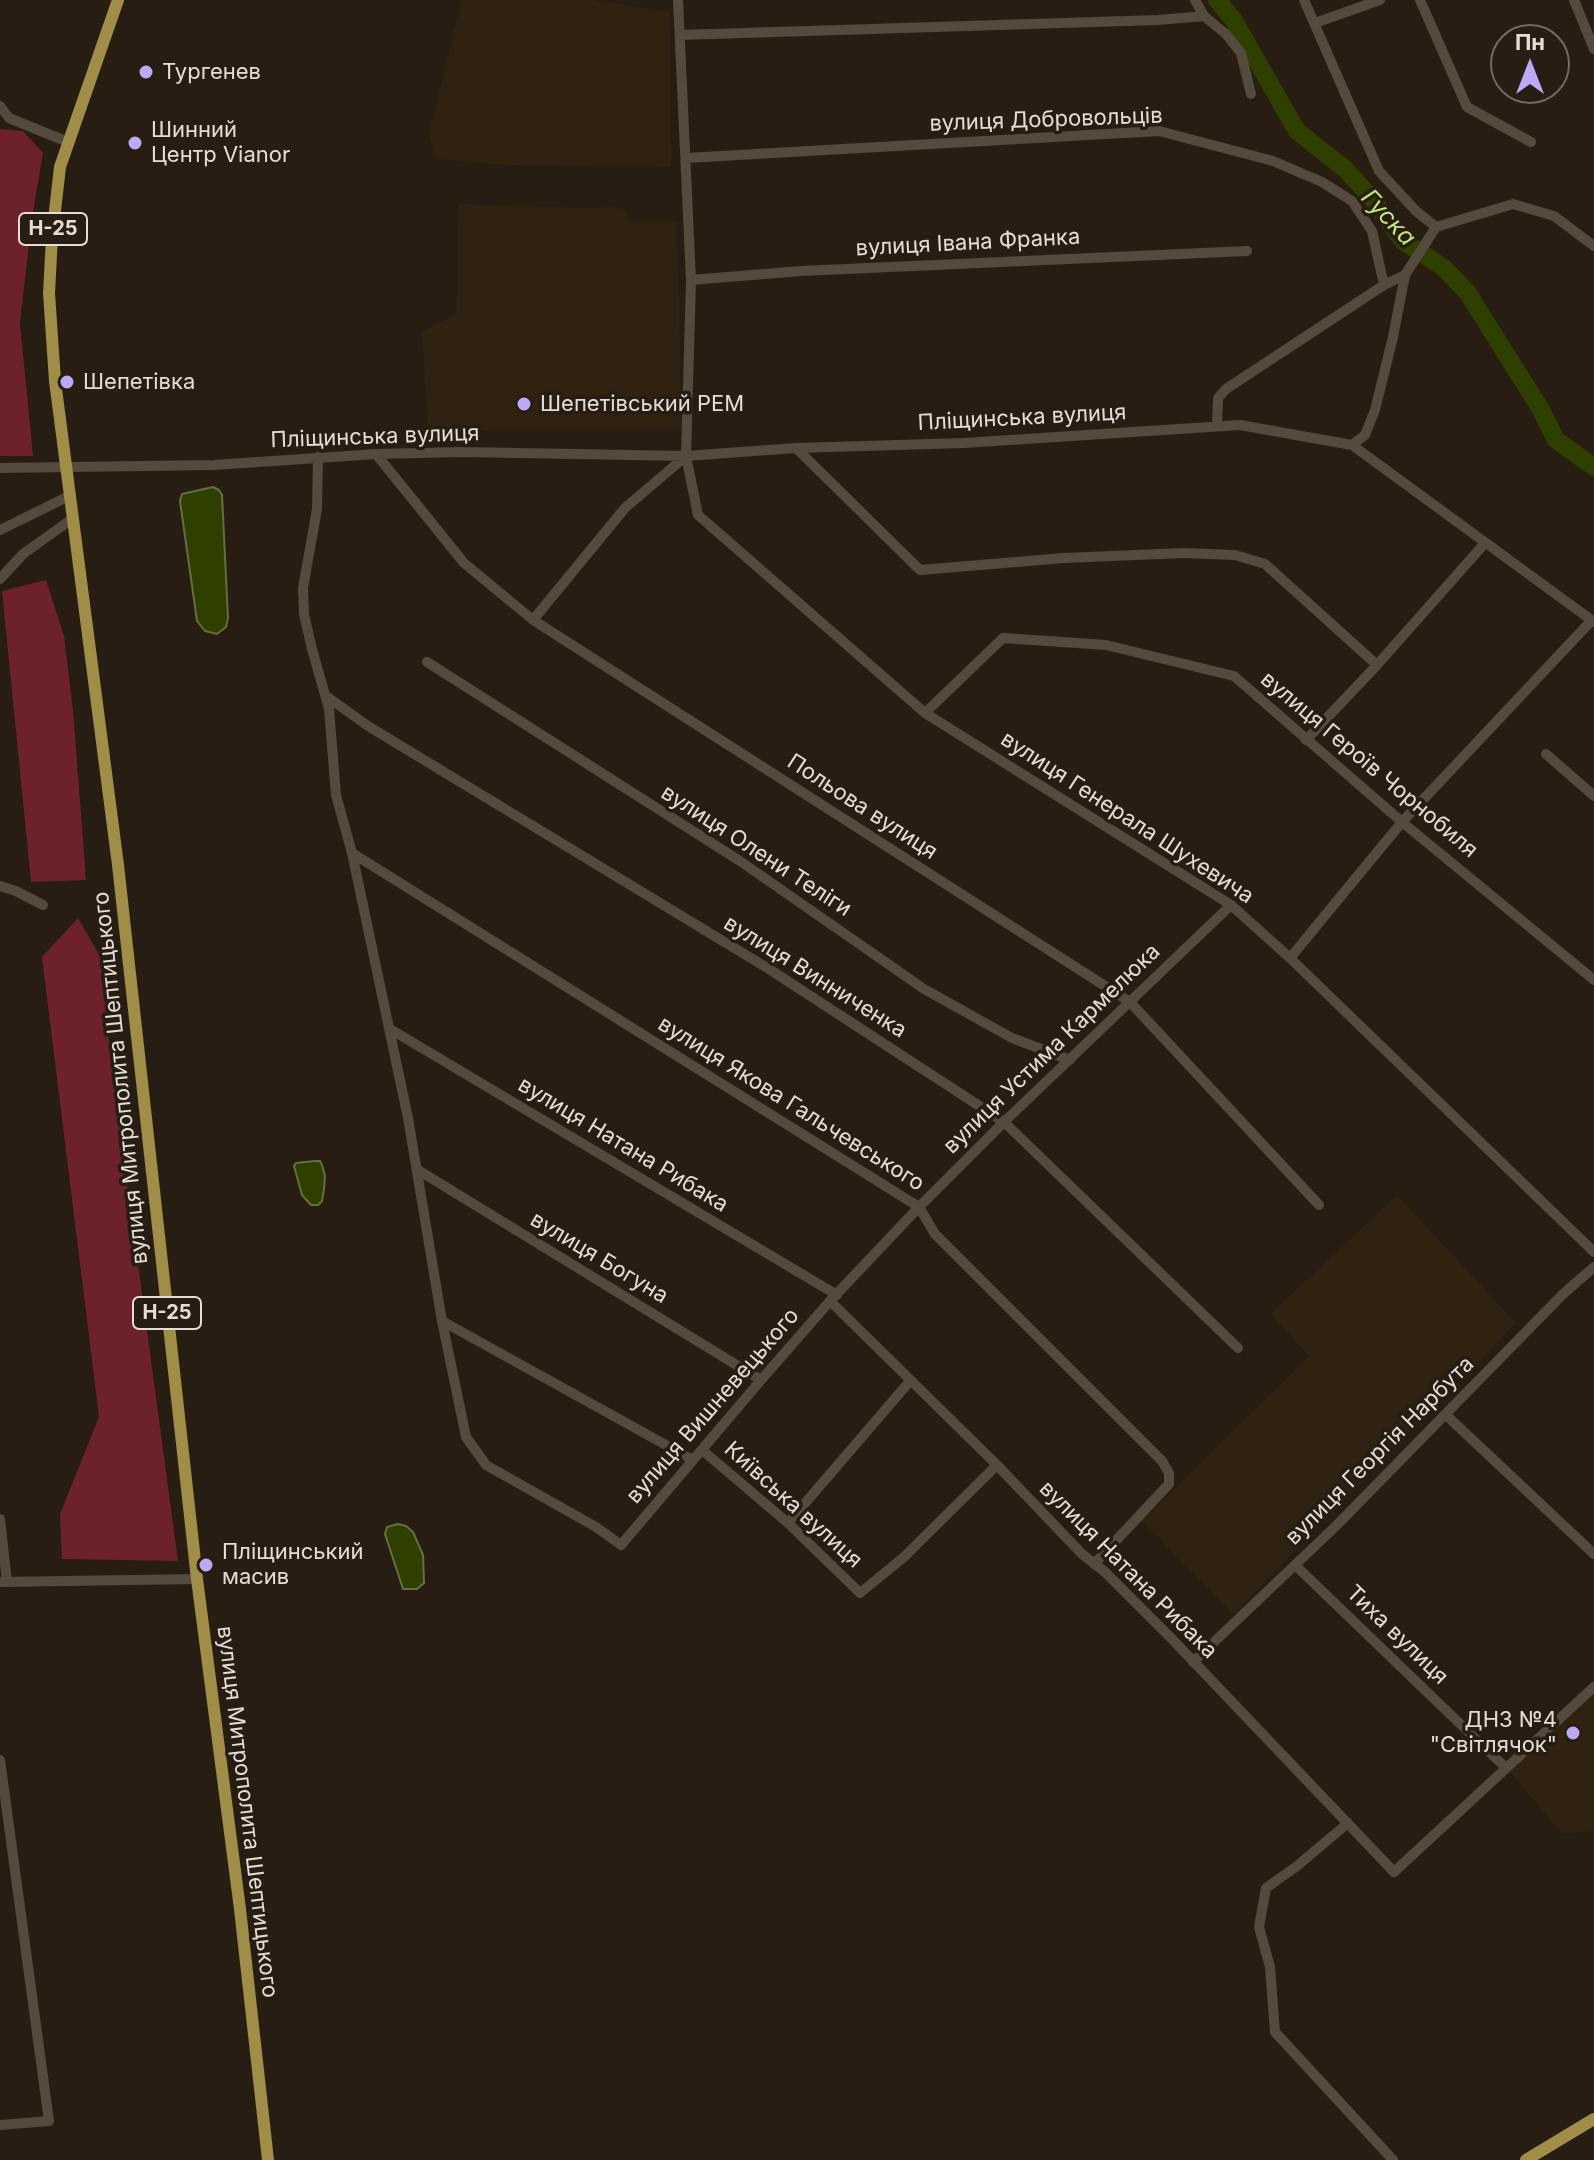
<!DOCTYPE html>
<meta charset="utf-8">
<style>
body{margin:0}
#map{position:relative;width:1594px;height:2160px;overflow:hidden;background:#271d12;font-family:Inter,sans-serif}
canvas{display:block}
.north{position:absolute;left:1490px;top:24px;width:80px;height:80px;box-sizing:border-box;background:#271d12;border:2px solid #736a60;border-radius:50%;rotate:0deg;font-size:22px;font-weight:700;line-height:32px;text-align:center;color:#e4ddd6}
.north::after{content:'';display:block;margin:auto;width:28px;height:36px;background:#bcaaf6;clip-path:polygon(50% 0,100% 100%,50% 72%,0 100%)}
</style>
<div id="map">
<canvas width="1594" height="2160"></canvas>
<div class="north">Пн</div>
</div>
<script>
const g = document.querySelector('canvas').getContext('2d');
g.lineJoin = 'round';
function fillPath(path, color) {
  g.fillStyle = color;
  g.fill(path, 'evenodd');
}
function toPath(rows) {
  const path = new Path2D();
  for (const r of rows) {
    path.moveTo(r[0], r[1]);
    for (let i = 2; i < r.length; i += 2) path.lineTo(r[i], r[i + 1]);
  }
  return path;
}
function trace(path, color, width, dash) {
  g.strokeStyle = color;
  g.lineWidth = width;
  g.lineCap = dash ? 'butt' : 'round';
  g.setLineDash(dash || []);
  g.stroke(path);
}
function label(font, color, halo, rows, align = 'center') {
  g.font = font + ' Inter,sans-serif';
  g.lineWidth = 7;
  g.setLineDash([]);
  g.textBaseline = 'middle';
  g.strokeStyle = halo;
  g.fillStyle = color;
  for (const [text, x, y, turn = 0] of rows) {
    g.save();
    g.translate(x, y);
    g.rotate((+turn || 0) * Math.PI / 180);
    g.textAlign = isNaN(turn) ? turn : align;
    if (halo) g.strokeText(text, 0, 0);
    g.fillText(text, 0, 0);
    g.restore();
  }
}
fillPath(toPath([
 [462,0,593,0,670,12,671,167,508,165,435,159,429,134],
 [458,204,588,208,613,207,624,209,629,222,677,222,682,430,428,431,422,332,457,313],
 [1397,1195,1516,1323,1234,1614,1142,1521,1309,1356,1270,1314],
 [1594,1695,1594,1831,1562,1834,1510,1772]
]), '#2f2211');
fillPath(toPath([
 [0,129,23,131,43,153,32,218,20,323,33,456,0,456],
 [46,580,64,636,73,710,86,880,31,882,2,591],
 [78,918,101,958,111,1063,178,1561,62,1559,60,1514,99,1417,42,957]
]), '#6c212b');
const water = toPath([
 [213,487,219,490,222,495,228,618,226,627,217,634,205,631,197,621,180,501,182,494,213,487],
 [315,1161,320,1161,322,1165,325,1176,324,1189,322,1201,318,1205,311,1205,302,1195,294,1166,296,1163,315,1161],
 [398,1524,406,1526,413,1532,423,1555,424,1583,417,1589,403,1589,385,1534,387,1527,398,1524]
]);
fillPath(water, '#2e3f00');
trace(water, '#656e40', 2);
trace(toPath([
 [1217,0,1233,19,1297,131,1345,169,1370,196,1403,241,1444,268,1467,292,1540,408,1556,440,1594,467]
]), '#2e3f00', 18);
trace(toPath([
 [678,0,691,280,686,456,698,515,925,713,1231,905,1290,958,1594,1252],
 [1195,0,1204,16,1226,34,1241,53,1251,94],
 [1304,0,1379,171,1416,211,1436,227],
 [1420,0,1467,107,1531,142],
 [1574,0,1594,49],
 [1315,23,1380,0],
 [680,35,1158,20,1204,16],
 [0,106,9,118,68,142],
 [686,158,1159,131,1273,161,1322,182,1352,201,1372,231,1384,285],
 [1436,227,1513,204,1554,216,1594,246],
 [691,280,801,271,1247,251],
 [1217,426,1218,398,1226,389,1384,285,1405,275],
 [1352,445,1365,435,1375,410,1393,337,1405,275,1436,227],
 [796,448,920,570,1064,558,1184,553,1235,555,1265,564,1377,665],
 [376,454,464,563,533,620,1130,1002,1319,1205],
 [318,457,317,509,303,588,304,614,312,649,329,709,336,795,352,853,408,1118,442,1321,466,1437,486,1465,596,1527,621,1545,761,1380,830,1301,919,1207,1004,1122,1231,905],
 [0,468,214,465,376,454,462,452,686,456,796,448,964,443,1240,425,1352,445,1594,622],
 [0,530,69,496],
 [0,579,23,554,72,519],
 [533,620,625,508,686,456],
 [427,662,740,861,924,989,1012,1038,1070,1060],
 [326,696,368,726,769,969,1004,1122,1238,1348],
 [925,713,1003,638,1106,645,1234,676,1402,822,1594,980],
 [1306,740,1377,665,1485,543],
 [1546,754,1594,796],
 [352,853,919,1207,935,1234,1162,1461,1169,1473,1169,1484,1094,1564],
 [0,886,16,891,43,905],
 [1290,958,1402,822,1592,620],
 [390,1029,837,1295],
 [418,1170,761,1380],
 [830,1301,997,1465,1082,1554,1105,1572,1172,1639,1394,1872,1594,1687],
 [442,1321,693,1460],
 [1446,1415,1594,1554],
 [702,1450,788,1523,860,1593,904,1557,997,1465],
 [0,1519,7,1582],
 [788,1523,910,1381],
 [1295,1565,1506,1768],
 [0,1582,197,1579],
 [1193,1662,1337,1525,1563,1294,1594,1267],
 [0,1760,49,2121,0,2125],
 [1348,1823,1297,1866,1266,1888,1259,1927,1270,1967,1275,2032,1393,2160]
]), '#554a3e', 10);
trace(toPath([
 [118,0,60,167,52,237,49,293,55,381,118,865,197,1579,240,1909,268,2160],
 [1526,2160,1594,2119]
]), '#9f8d48', 12);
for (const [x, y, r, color] of [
 [146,72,8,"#bcaaf6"],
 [135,143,8,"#bcaaf6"],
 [67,382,8,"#bcaaf6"],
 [524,404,8,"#bcaaf6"],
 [206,1565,8,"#bcaaf6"],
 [1573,1733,8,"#bcaaf6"]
]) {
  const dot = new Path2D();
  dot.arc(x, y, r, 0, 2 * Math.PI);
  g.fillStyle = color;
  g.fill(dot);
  trace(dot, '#271d12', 3);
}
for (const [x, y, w] of [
 [53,229,68],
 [167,1313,68]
]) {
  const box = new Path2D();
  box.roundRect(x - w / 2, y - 16, w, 32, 6);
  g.fillStyle = '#271d12';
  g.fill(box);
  trace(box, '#e4ddd6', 2);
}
label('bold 20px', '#e4ddd6', null, [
 ["Н-25",53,229],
 ["Н-25",167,1313]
]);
label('22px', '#e4ddd6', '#271d12', [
 ["Тургенев",162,72],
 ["Шинний",151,130],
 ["Центр Vianor",151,155],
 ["Шепетівка",83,382],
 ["Шепетівський РЕМ",540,404],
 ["Пліщинський",222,1552],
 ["масив",222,1577],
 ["ДНЗ №4",1557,1720,"right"],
 ["\"Світлячок\"",1557,1745,"right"]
], 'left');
label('22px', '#e4ddd6', '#271d12', [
 ["вулиця Добровольців",1046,120,-2],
 ["вулиця Івана Франка",968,243,-3],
 ["Пліщинська вулиця",1022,418,-3],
 ["Пліщинська вулиця",375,437,-2],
 ["вулиця Героїв Чорнобиля",1369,765,40],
 ["Польова вулиця",862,807,33],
 ["вулиця Генерала Шухевича",1127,818,33],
 ["вулиця Олени Теліги",756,851,33],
 ["вулиця Винниченка",815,977,32],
 ["вулиця Устима Кармелюка",1052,1049,-44],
 ["вулиця Митрополита Шептицького",121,1078,-96],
 ["вулиця Якова Гальчевського",791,1104,32],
 ["вулиця Натана Рибака",623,1145,31],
 ["вулиця Богуна",599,1258,31],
 ["вулиця Вишневецького",713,1406,-49],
 ["вулиця Георгія Нарбута",1380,1451,-45],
 ["Київська вулиця",793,1505,42],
 ["вулиця Натана Рибака",1128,1570,45],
 ["Тиха вулиця",1397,1635,44],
 ["вулиця Митрополита Шептицького",247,1812,83]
]);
label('italic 24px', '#c2e67e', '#271d12', [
 ["Гуска",1388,218,47]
]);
</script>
